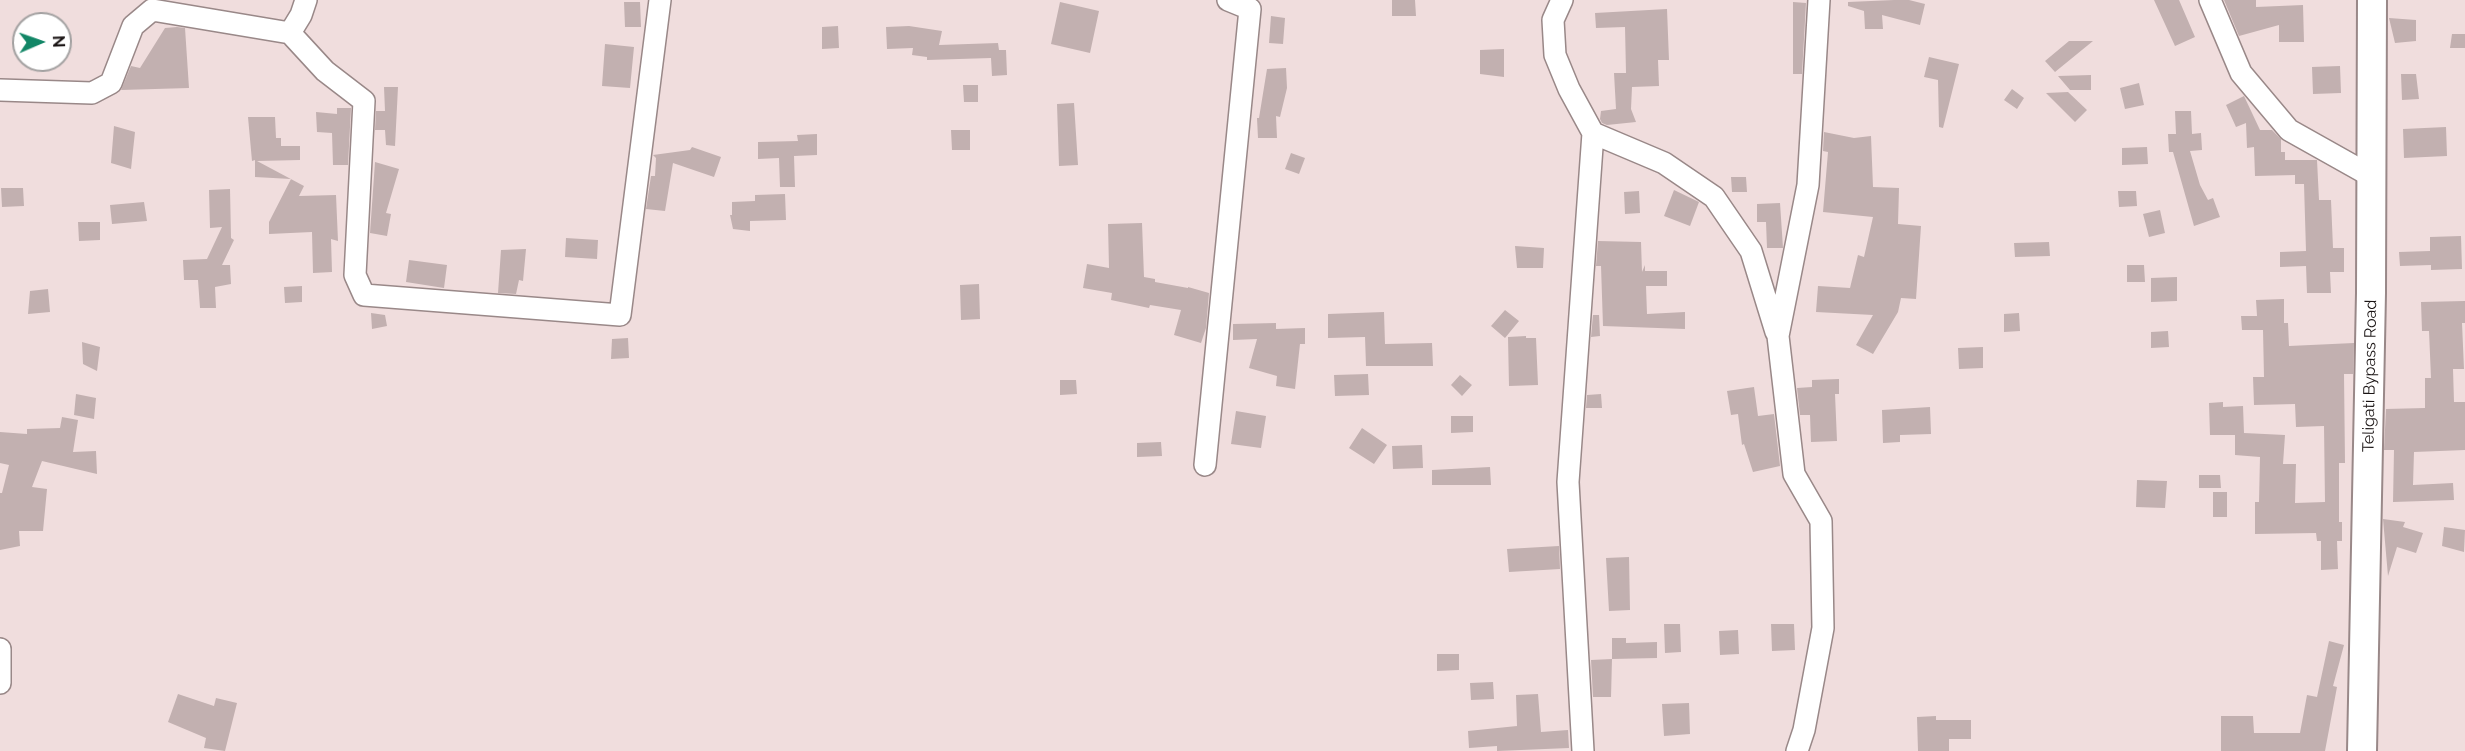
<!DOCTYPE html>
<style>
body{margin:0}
#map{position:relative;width:2465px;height:751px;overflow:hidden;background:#f0dddd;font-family:Raleway,sans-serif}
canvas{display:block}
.north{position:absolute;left:12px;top:12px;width:60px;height:60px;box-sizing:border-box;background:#fff;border:2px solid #a3a1a1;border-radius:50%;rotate:88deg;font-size:16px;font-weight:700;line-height:24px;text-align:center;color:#1a1414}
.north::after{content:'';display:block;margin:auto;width:21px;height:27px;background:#128666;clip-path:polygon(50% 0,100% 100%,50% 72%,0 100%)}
</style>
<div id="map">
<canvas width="2465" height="751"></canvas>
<div class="north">N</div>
</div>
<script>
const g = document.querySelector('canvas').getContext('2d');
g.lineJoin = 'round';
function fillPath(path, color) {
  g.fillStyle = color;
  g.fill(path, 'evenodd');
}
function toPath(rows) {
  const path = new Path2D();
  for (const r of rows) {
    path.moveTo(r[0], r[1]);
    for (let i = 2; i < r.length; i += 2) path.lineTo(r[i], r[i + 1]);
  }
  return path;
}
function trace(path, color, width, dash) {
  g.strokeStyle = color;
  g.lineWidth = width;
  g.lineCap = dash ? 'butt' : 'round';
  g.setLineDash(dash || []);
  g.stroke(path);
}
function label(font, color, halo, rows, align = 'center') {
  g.font = font + ' Raleway,sans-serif';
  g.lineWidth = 4.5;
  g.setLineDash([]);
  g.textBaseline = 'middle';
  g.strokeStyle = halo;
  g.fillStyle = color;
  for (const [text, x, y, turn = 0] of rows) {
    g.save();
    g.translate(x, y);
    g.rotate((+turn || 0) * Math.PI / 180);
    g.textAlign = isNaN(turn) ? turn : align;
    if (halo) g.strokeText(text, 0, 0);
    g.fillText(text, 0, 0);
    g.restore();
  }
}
fillPath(toPath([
 [1392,0,1415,0,1416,16,1392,16],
 [1894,0,1909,0,1925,4,1920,25,1882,15,1883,29,1865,29,1864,11,1848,6,1848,2],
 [2154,0,2179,0,2195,37,2175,46],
 [2224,0,2256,0,2256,7,2303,5,2304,42,2279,42,2279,25,2239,36],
 [624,2,640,2,641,27,625,27],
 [1060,2,1099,11,1090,53,1051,44],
 [1793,2,1806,3,1802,74,1793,74],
 [1667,9,1669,60,1658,60,1659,86,1632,87,1631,109,1636,122,1607,125,1602,123,1600,119,1601,111,1616,109,1614,73,1626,73,1625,27,1596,28,1595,13],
 [1271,16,1285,18,1283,44,1269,43],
 [2389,18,2416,20,2416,41,2395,43],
 [838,26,839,48,822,49,822,27],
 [909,26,942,31,939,45,998,43,999,50,1006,50,1007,75,992,76,991,58,927,60,927,57,912,55,913,48,887,49,886,27],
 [177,27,185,28,189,88,121,90,131,66,140,68,165,28],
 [2452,34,2465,34,2465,48,2450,48],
 [2069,41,2093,41,2055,72,2045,61],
 [605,44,634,47,630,88,602,86],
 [1504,49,1504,77,1480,74,1480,50],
 [1929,57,1959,64,1943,128,1939,127,1938,80,1924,77],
 [2340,66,2341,93,2313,94,2312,67],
 [1286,68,1287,88,1280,117,1276,116,1277,138,1258,138,1257,118,1259,118,1267,69],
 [2401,74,2416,74,2419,99,2402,100],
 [2091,75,2091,90,2070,90,2058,76],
 [2139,83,2144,105,2125,109,2120,88],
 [963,85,978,85,978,102,964,102],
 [384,87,398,87,395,146,386,145,385,130,375,130,376,111,385,111],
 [2012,89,2024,98,2017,109,2004,100],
 [2068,92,2087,110,2075,122,2046,93],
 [2244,96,2260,130,2272,130,2281,139,2281,152,2285,152,2285,160,2317,160,2319,200,2331,200,2333,248,2344,248,2344,272,2330,272,2331,293,2307,293,2306,266,2280,267,2280,252,2306,251,2304,184,2295,184,2295,175,2255,176,2254,147,2247,148,2246,123,2236,127,2226,105],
 [1074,103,1078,165,1059,166,1057,104],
 [337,108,351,108,348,165,333,165,332,133,317,132,316,112,337,114],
 [2175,111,2191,111,2192,134,2201,133,2202,150,2190,151,2200,185,2208,200,2213,198,2220,217,2194,226,2173,152,2169,152,2168,134,2176,134],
 [248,117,275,117,276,138,281,138,281,146,300,146,300,160,257,161,304,186,299,196,336,195,338,241,331,239,332,272,313,273,312,232,269,234,269,222,291,179,255,177,255,160,252,161],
 [114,126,135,132,131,169,111,163],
 [2446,127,2447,156,2404,158,2403,129],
 [951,130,970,130,970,150,952,150],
 [1824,132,1854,138,1871,136,1873,187,1899,188,1898,224,1921,226,1916,299,1901,298,1898,312,1873,354,1856,345,1873,315,1816,312,1818,286,1850,288,1858,255,1864,257,1873,217,1823,212,1828,152,1823,151],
 [817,134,817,155,794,156,795,187,780,187,779,158,758,159,758,142,798,141,797,135],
 [692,147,721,157,714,177,673,163,665,211,646,209,651,176,655,176,656,158,653,155,690,150],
 [2147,147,2148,164,2122,165,2122,148],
 [1291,153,1305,158,1299,174,1285,169],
 [375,162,399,169,386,213,391,214,387,236,370,233],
 [1731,177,1746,177,1747,192,1732,192],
 [1,188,23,188,24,206,2,207],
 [230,189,231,238,234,240,222,265,230,265,231,284,215,287,216,308,200,308,198,280,184,280,183,260,207,259,222,227,210,228,209,190],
 [1674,190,1699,202,1690,226,1664,216],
 [1639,191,1640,213,1625,214,1624,192],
 [2118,191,2136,191,2137,206,2119,207],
 [785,194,786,220,750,221,750,231,733,229,730,215,732,215,732,202,755,201,755,195],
 [144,202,147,221,112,224,110,205],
 [1780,203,1783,248,1767,248,1766,222,1757,222,1757,204],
 [2160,210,2165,233,2149,237,2143,214],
 [78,222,100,222,100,240,79,241],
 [1142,223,1144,277,1155,279,1155,282,1188,288,1188,287,1209,293,1206,328,1201,343,1174,335,1181,310,1150,305,1149,308,1111,300,1112,293,1083,288,1087,264,1109,268,1108,224],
 [2461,236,2462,269,2431,270,2431,265,2400,266,2399,252,2430,251,2430,237],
 [566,238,598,240,597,259,565,257],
 [1598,241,1641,242,1642,272,1645,265,1645,271,1667,271,1667,286,1646,286,1647,314,1685,312,1685,329,1603,326,1601,266,1596,266],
 [2049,242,2050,256,2015,257,2014,243],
 [1515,246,1544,248,1543,268,1517,268],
 [526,249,523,281,519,280,516,294,498,293,501,250],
 [409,260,447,265,444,288,406,282],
 [2127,265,2144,265,2145,282,2127,282],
 [2177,277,2177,301,2151,302,2151,278],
 [979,284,980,319,961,320,960,285],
 [302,286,302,302,285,303,284,287],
 [48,289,50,312,28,314,30,291],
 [2284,299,2284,323,2288,323,2289,346,2354,343,2353,374,2344,374,2345,463,2339,463,2339,522,2342,522,2342,541,2337,541,2338,569,2321,570,2321,541,2317,541,2316,533,2255,534,2255,502,2259,502,2260,457,2235,455,2235,435,2210,435,2209,403,2223,402,2223,407,2243,406,2244,433,2285,435,2283,464,2296,464,2295,503,2325,502,2324,426,2296,427,2295,404,2254,405,2253,377,2264,377,2263,330,2242,330,2241,316,2257,316,2256,300],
 [2465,301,2465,323,2462,323,2464,369,2453,369,2454,402,2465,402,2465,450,2414,452,2413,485,2453,483,2454,500,2393,502,2394,450,2384,450,2386,409,2425,408,2425,378,2431,378,2429,331,2422,331,2421,302],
 [1505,310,1519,321,1505,338,1491,326],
 [1384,312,1385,344,1432,343,1433,366,1366,366,1365,337,1328,338,1328,314],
 [371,313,385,315,387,326,372,329],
 [2019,313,2020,331,2004,332,2004,314],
 [1593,315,1599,315,1600,336,1591,337],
 [1276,323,1276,329,1305,328,1305,344,1300,344,1295,389,1276,386,1277,376,1249,368,1257,339,1233,340,1233,324],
 [2168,331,2169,347,2151,348,2151,332],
 [1526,336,1526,338,1536,338,1538,385,1509,386,1508,337],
 [628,338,629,358,611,359,612,339],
 [82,342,100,347,97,371,83,364],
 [1983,347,1983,368,1959,369,1958,348],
 [1368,374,1369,395,1335,396,1334,375],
 [1460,375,1472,385,1462,396,1451,385],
 [1839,379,1839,394,1835,394,1837,441,1811,442,1810,415,1800,415,1797,388,1812,387,1812,380],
 [1060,380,1076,380,1077,394,1060,395],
 [1754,387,1758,416,1774,414,1780,466,1753,472,1744,444,1742,445,1738,414,1731,415,1727,391],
 [76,394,96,398,94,419,74,415],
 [1601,394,1602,408,1586,408,1587,395],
 [1930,407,1931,434,1900,435,1900,442,1883,443,1882,410],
 [1236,411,1266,416,1261,448,1231,444],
 [1451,416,1473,416,1473,432,1451,433],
 [62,417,78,420,73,452,96,451,97,474,42,461,32,487,47,489,43,531,19,531,20,546,0,550,0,493,2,493,9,465,0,463,0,432,27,434,27,429,60,428],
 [1362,428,1387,445,1374,464,1349,448],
 [1161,442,1162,456,1137,457,1137,443],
 [1422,445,1423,468,1393,469,1392,446],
 [1490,467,1491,485,1432,485,1432,470],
 [2199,475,2220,475,2221,488,2199,488],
 [2137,480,2167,481,2165,508,2136,507],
 [2213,492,2227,492,2227,517,2213,517],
 [2383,519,2405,522,2403,527,2423,533,2416,553,2397,547,2388,576],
 [2444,527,2465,530,2464,552,2442,546],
 [1559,546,1560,569,1509,572,1507,549],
 [1629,557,1630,610,1609,611,1606,558],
 [1664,624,1680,624,1681,652,1665,653],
 [1771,624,1794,624,1795,650,1772,651],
 [1738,630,1739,654,1720,655,1719,631],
 [1612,638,1626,638,1626,643,1657,642,1657,658,1612,659],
 [2329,641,2344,645,2333,686,2337,687,2325,751,2221,751,2221,716,2253,716,2254,733,2300,733,2307,695,2317,697],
 [1437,654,1459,654,1459,670,1437,671],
 [1612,659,1611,697,1593,697,1591,660],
 [1493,682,1494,699,1471,700,1470,683],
 [178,694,214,706,216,698,237,703,225,751,204,748,206,738,168,722],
 [1538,694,1541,732,1568,730,1569,748,1497,751,1497,746,1469,748,1468,731,1517,726,1516,695],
 [1689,703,1690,734,1664,736,1662,704],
 [1936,716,1936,720,1971,720,1971,739,1949,739,1949,751,1918,751,1917,717]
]), '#c2b0b0');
const street = toPath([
 [1562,0,1553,20,1555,55,1569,89,1593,133,1568,482,1583,751],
 [2210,0,2241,73,2289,130,2371,176],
 [290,33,325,71,364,101,355,275,364,295,620,315,660,0],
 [0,90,92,93,111,83,133,26,152,10,290,33,301,15,306,0],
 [1593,133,1664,163,1714,197,1751,251,1776,332],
 [1205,465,1250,9,1228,0],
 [0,649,0,683],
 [1797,751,1804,730,1823,628,1821,521,1794,474,1778,336,1808,185,1819,0]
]);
const secondary = toPath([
 [2362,751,2371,293,2372,0]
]);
trace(street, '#988', 24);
trace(secondary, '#988', 32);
trace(street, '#fff', 21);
trace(secondary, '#fff', 28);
label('16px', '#1a1414', '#fff', [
 ["Teligati Bypass Road",2370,376,-89]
]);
</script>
